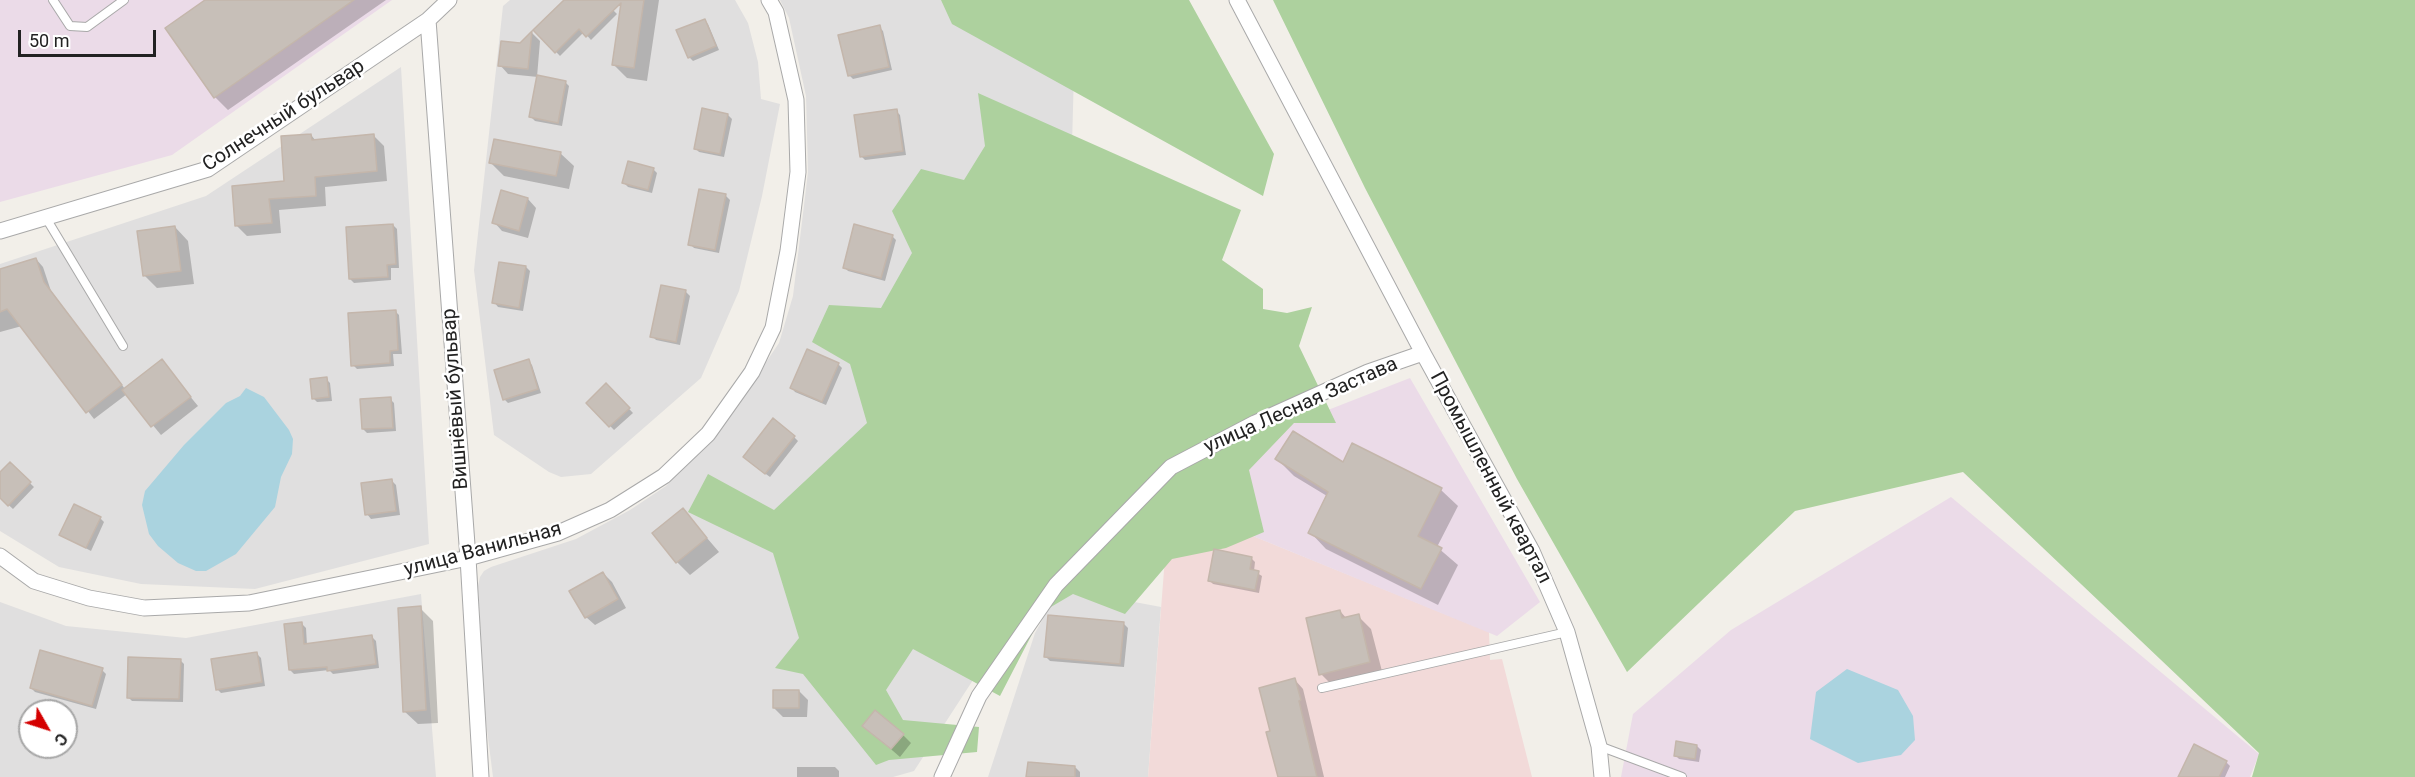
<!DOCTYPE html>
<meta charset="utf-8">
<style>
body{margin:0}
#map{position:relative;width:2415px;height:777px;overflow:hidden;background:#f2efe9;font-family:Roboto,sans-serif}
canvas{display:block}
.north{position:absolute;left:18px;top:699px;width:60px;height:60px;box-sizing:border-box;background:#fff;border:2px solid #a7a7a7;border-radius:50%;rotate:129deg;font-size:16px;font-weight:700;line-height:24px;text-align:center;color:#222}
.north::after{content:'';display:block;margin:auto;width:21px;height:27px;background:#d40000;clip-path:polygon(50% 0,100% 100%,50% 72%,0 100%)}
.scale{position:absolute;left:18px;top:30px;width:138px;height:27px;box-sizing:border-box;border:3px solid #222;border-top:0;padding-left:8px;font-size:18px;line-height:21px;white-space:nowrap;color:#222;-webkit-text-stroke:4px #fff;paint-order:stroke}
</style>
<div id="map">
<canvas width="2415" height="777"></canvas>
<div class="north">С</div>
<div class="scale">50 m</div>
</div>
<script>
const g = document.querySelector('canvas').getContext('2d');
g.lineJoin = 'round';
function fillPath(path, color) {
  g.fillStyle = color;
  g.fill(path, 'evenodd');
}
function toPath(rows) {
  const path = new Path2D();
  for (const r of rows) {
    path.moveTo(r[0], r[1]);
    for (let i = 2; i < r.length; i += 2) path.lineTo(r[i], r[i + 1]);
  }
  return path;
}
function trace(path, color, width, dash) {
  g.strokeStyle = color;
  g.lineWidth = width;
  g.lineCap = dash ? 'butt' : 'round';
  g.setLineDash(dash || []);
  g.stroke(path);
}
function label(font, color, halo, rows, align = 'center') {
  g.font = font + ' Roboto,sans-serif';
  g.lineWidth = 5;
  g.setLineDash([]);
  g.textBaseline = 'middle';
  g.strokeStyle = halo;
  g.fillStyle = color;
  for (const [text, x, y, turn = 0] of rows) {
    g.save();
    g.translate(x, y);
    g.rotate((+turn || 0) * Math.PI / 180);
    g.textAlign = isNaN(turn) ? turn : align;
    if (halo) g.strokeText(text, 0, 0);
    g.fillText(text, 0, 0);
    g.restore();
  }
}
fillPath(toPath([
 [510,0,735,0,748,23,758,62,761,99,780,104,762,196,739,291,701,378,591,474,561,477,549,472,494,435,474,270,503,6],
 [780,0,1076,0,1070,217,1008,626,914,771,893,777,493,777,485,714,478,586,480,577,484,571,491,567,576,539,630,510,666,486,720,430,779,343,793,296,808,172,806,96,789,18],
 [401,67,429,544,255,589,141,584,59,567,0,531,0,264,206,196],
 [1060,588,1161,607,1148,777,988,777,1035,633],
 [421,594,436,777,0,777,0,602,66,626,186,638],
 [30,711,66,711,66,747,30,747]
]), '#e0dfdf');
fillPath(toPath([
 [1170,493,1226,525,1489,632,1490,660,1502,659,1532,777,1148,777]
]), '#f2dad9');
fillPath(toPath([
 [0,0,392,0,172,155,0,202],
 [1410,378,1540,602,1497,636,1226,525,1251,440],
 [1951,497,2259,754,2250,777,1621,777,1633,714,1731,630]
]), '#ebdbe8');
fillPath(toPath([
 [941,0,1189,0,1274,154,1263,196,952,24],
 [1273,0,2415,0,2415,777,2252,777,2259,753,1963,472,1795,511,1627,672,1517,479,1365,188],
 [978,93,1241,210,1222,260,1263,289,1263,309,1287,313,1312,307,1299,346,1336,423,1294,423,1249,470,1264,532,1226,548,1172,559,1125,614,1073,594,1044,611,1000,696,913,649,886,690,903,720,979,727,977,752,889,760,876,765,803,674,775,668,799,638,773,553,688,512,708,474,774,510,867,423,850,364,812,342,829,305,881,308,912,253,892,211,921,169,964,180,985,146]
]), '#add19e');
fillPath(toPath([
 [246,388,264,397,289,430,293,439,292,454,281,477,275,507,236,554,206,571,196,571,178,563,158,546,149,534,142,505,145,491,184,445,226,403,240,396],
 [1847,669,1898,690,1913,716,1915,740,1901,755,1858,763,1810,739,1816,692]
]), '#aad3df');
fillPath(toPath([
 [208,0,386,0,228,110,215,97],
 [565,0,603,0,617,14,591,40,584,32,560,56,535,30],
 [623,0,659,0,647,81,627,78,613,64],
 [704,20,708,24,719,50,693,61,689,57],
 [879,27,883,31,892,70,853,79,849,75],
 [532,33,540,41,537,77,565,82,569,86,562,126,535,121,531,117,538,77,508,74,500,65],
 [896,111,900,115,906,155,865,160,861,156],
 [728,115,732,119,724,157,699,152,695,148],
 [311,135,316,141,374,136,384,146,387,181,325,187,326,206,279,210,281,233,247,236,236,225,286,183],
 [560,153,574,166,569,189,504,176,491,163],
 [653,169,657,173,652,193,628,187,624,183],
 [726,196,730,200,719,253,694,248,690,244],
 [528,199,536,208,528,238,502,231,494,222],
 [393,225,397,229,399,268,391,268,391,280,354,283,350,279],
 [175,227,188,241,194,284,157,288,144,275],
 [892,236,896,240,885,281,848,271,844,267],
 [36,259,43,267,51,291,125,389,161,361,198,406,161,435,127,394,94,419,22,326,0,332,0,270],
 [526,267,530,271,523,311,498,307,494,302],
 [662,287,686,292,690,296,680,345,656,340,652,336],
 [395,311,399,315,402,354,393,354,394,366,357,369,353,365],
 [528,361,532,365,541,393,508,403,504,399],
 [838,364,842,368,826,405,795,392,792,388],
 [326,379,330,383,332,401,317,402,313,398],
 [606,385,633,413,614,430,588,403],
 [390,399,394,403,396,431,367,433,363,429],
 [794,437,798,441,770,477,748,461],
 [1353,445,1441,490,1458,506,1437,547,1458,565,1438,605,1326,549,1310,532,1327,496,1294,476,1277,459,1343,464],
 [10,464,34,487,13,509,0,497,0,474],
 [392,481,396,485,400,515,371,519,367,514],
 [683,510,719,552,690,575,677,562],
 [100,518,104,522,91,551,61,535],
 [1251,558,1255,562,1254,571,1262,576,1259,593,1213,584,1209,580],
 [603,573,612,582,626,608,595,625,586,617],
 [420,608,433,621,438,723,418,724,404,711],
 [1340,611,1347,619,1358,616,1371,629,1383,675,1334,687,1321,674],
 [302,624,306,628,307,645,372,637,376,641,379,668,333,674,329,670,294,674,290,670],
 [1124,624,1128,628,1124,667,1050,661,1046,657],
 [257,654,261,658,265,686,221,693,217,689],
 [180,660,184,664,183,702,132,701,128,697],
 [102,670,106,674,96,709,35,692,31,688],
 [1295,680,1303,689,1324,777,1278,777,1272,732],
 [799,691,808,700,807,717,783,717,774,708],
 [864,726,903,735,911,743,900,757],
 [1697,746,1701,750,1699,762,1679,759,1675,755],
 [2226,762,2230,766,2225,777,2179,777],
 [1029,764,1076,768,1080,772,1080,777,1028,777],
 [797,767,835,767,839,771,839,777,797,777]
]), '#0003');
const building = toPath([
 [205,0,354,0,214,98,165,28,205,0],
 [564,0,644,0,634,68,612,65,621,3,586,37,579,29,555,53,533,30,564,0],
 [705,19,716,46,688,58,676,30,705,19],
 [880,25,889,67,848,76,838,35,880,25],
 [532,31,528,69,498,66,501,41,520,43,532,31],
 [537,75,566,81,558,123,529,117,537,75],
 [702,108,728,114,720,154,694,149,702,108],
 [897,109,903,151,860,157,854,115,897,109],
 [311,134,312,140,374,134,377,171,315,177,316,196,269,199,272,223,235,226,232,186,284,181,281,136,311,134],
 [494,139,561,152,556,176,489,163,494,139],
 [628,161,654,168,648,190,622,183,628,161],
 [699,189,726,194,715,250,688,245,699,189],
 [501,190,528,198,519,231,492,223,501,190],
 [393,224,396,264,387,265,388,277,349,279,346,227,393,224],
 [854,224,893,235,881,278,843,268,854,224],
 [175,226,181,271,143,276,137,231,175,226],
 [36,258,44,282,122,385,86,413,7,309,0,312,0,269,36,258],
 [499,262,526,266,519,308,492,303,499,262],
 [661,285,686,290,676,342,650,337,661,285],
 [396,310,398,350,390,351,390,363,351,366,348,313,396,310],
 [807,349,839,363,822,402,790,388,807,349],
 [162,359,191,397,151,427,122,390,162,359],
 [529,359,538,389,503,400,494,370,529,359],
 [327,377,329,397,312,399,310,379,327,377],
 [606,383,630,408,609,427,586,403,606,383],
 [391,397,393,428,362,429,360,399,391,397],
 [773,418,795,436,765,474,743,457,773,418],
 [1293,431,1343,462,1352,443,1442,488,1418,536,1442,548,1421,589,1308,533,1328,492,1275,459,1293,431],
 [10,462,31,482,8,506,0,498,0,472,10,462],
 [392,479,396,511,365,515,361,483,392,479],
 [74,504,101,517,86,548,59,535,74,504],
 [683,508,707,538,676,563,652,533,683,508],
 [1214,549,1252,557,1250,569,1259,571,1255,590,1208,581,1214,549],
 [603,572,618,599,585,618,569,591,603,572],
 [421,606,426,710,403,712,398,608,421,606],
 [1340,610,1342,618,1359,614,1370,662,1319,675,1306,618,1340,610],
 [1048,615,1124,622,1120,664,1044,657,1048,615],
 [302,622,304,644,372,635,376,664,327,671,327,667,289,670,284,624,302,622],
 [40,650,103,668,92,706,30,688,40,650],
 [257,652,262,682,216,690,211,659,257,652],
 [128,657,181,659,179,699,127,698,128,657],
 [1295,678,1301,700,1299,701,1317,777,1278,777,1266,732,1270,731,1259,688,1295,678],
 [773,690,799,690,799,708,773,708,773,690],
 [875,710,904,734,891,749,862,726,875,710],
 [1676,741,1697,745,1695,759,1674,756,1676,741],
 [2194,744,2227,761,2219,777,2178,777,2194,744],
 [1028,762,1075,766,1075,777,1026,777,1028,762]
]);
fillPath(building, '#c7bfb8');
trace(building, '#c4b6ab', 1.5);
const service = toPath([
 [53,0,70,26,87,27,124,0],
 [46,218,123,346],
 [1322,688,1567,632],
 [1599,746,1682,777]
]);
const minor = toPath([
 [428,20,468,558,481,777],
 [0,231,208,169,428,20,449,0],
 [1423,353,1532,551,1567,632,1599,746,1602,777],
 [0,556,34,581,89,598,144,608,249,603,468,558,558,533,610,510,664,476,708,434,752,372,773,328,788,251,798,172,796,100,776,12,769,0],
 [942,777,979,696,1056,585,1171,467,1255,423,1368,372,1423,353,1237,0]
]);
trace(service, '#a9a9a9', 10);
trace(minor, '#a9a9a9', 17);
trace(service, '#fff', 8);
trace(minor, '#fff', 15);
label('20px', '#222', '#fff', [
 ["Солнечный бульвар",284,116,-33],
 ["Вишнёвый бульвар",456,399,-94],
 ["улица Лесная Застава",1301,406,-24],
 ["Промышленный квартал",1490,478,62],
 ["улица Ванильная",483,550,-15]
]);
</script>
